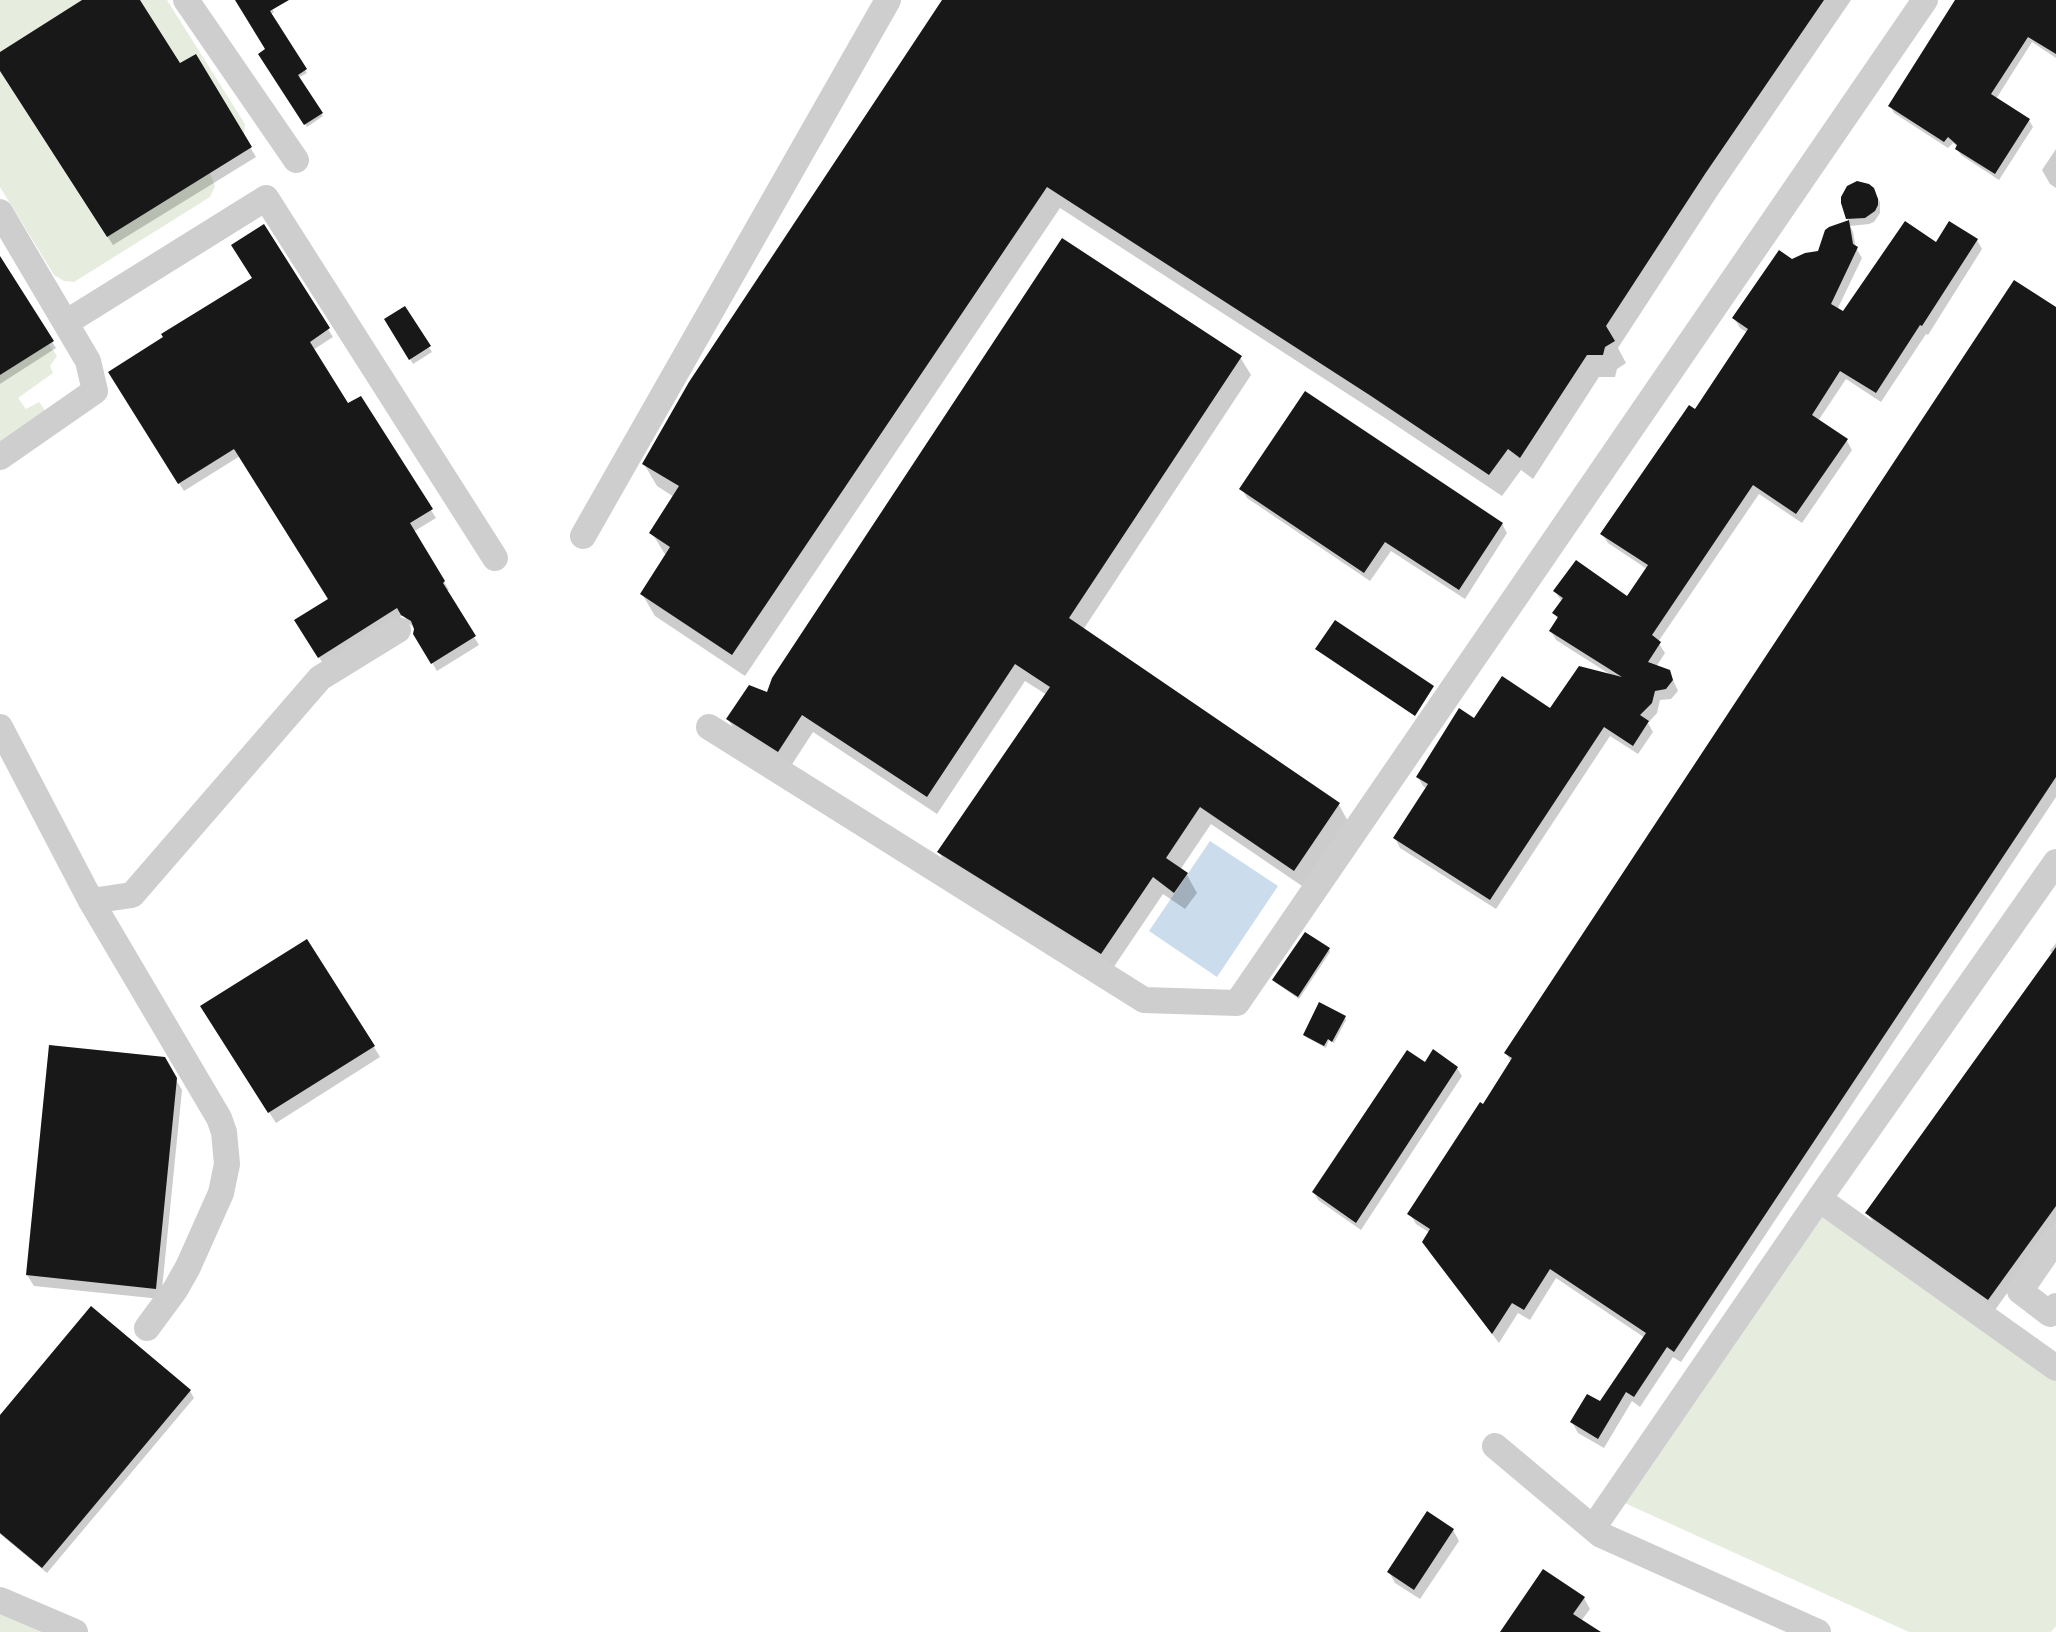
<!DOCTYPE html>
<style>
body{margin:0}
canvas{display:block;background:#fff}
</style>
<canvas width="2056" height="1632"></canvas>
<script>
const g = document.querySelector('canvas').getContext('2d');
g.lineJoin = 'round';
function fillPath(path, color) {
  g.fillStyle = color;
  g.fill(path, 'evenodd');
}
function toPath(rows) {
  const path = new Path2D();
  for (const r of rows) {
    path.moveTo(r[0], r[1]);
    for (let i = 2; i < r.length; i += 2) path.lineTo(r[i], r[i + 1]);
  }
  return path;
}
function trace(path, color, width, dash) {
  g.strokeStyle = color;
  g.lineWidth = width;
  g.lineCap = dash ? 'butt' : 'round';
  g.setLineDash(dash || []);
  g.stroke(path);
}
fillPath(toPath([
 [0,0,82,0,0,52],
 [140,0,167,0,245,124,244,135,196,54,180,63],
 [0,71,106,236,210,173,215,186,210,197,74,282,64,281,54,275,0,187],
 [49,344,57,356,50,366,53,373,18,398,26,409,39,402,47,413,0,444,0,375],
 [1822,1209,2056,1378,2056,1626,2051,1632,1909,1632,1618,1500],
 [0,1614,48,1632,0,1632]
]), '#e6eddf');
fillPath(toPath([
 [1210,841,1278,886,1217,977,1149,931]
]), '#cbdded');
fillPath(toPath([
 [85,0,138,0,179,65,195,56,256,157,113,245,0,69,0,55],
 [240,0,267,0,274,12,270,15,307,73,298,78,323,116,307,127,261,54,267,50],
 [944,0,1851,0,1717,196,1618,348,1626,363,1617,369,1615,377,1599,377,1533,479,1521,470,1502,496,1385,418,1060,208,745,676,655,616,642,594,666,556,652,533,674,497,657,486,644,464],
 [1958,0,2056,0,2056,58,2032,42,1996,99,2029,120,2033,127,1999,180,1961,155,1957,149,1958,147,1953,143,1948,148,1894,113,1890,106],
 [2056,149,2056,188,2050,184,2042,170],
 [1873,189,1880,202,1880,213,1874,222,1869,224,1850,226,1853,232,1856,248,1862,258,1837,310,1843,313,1936,245,1977,240,1982,249,1928,335,1926,334,1881,402,1846,379,1818,421,1847,441,1852,450,1802,523,1759,494,1658,642,1665,653,1656,667,1669,671,1678,691,1671,699,1660,700,1657,713,1648,723,1653,732,1638,754,1610,736,1496,909,1400,848,1395,838,1427,789,1423,786,1418,777,1474,720,1551,711,1611,675,1556,640,1551,631,1558,619,1554,613,1562,602,1555,591,1627,599,1647,569,1608,543,1602,534,1696,411,1748,333,1740,328,1734,318,1792,261,1819,253,1830,228,1850,222,1848,219],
 [263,227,333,337,313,350,348,406,360,398,436,518,413,532,444,582,449,590,446,591,479,645,437,671,415,634,416,628,408,623,403,615,324,665,296,621,330,600,240,456,184,491,110,373,254,278],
 [0,259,56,348,0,384],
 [404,309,432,352,413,364,387,319],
 [2056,309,2056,797,1681,1362,1673,1357,1640,1407,1632,1401,1604,1448,1578,1433,1572,1422,1601,1404,1645,1338,1556,1278,1530,1320,1518,1313,1499,1343,1430,1253,1424,1242,1430,1233,1416,1224,1410,1214,1483,1107,1511,1062,1506,1053],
 [1240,357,1251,375,1083,630,1339,805,1349,823,1305,888,1211,824,1180,870,1187,875,1197,893,1185,909,1163,894,1111,971,949,870,939,852,1047,695,1025,681,937,814,813,732,789,769,739,737,728,719,768,694],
 [1242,489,1502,524,1507,533,1465,599,1391,551,1370,581,1247,498],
 [2056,943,2056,1225,1995,1310,1874,1223,1867,1213,2053,954,2050,951],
 [1329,949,1330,952,1299,999,1276,983,1274,980],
 [208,1017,374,1047,380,1057,276,1123],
 [1345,1017,1346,1020,1334,1043,1329,1040,1326,1048,1306,1037,1305,1035],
 [163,1058,182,1090,161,1299,34,1286,27,1275],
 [1457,1068,1462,1076,1361,1230,1318,1200,1314,1192],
 [190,1391,194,1398,47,1573,0,1534,0,1418],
 [1453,1530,1459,1541,1420,1599,1395,1583,1389,1572],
 [1584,1598,1590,1609,1581,1621,1598,1632,1503,1632]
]), '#0003');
fillPath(toPath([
 [82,0,140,0,180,63,196,54,252,147,107,237,0,71,0,52],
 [235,0,289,0,270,11,307,69,298,75,323,113,304,125,258,54,265,49],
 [942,0,1824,0,1705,174,1606,326,1615,341,1605,347,1603,355,1587,355,1520,458,1508,449,1489,475,1371,396,1047,187,732,655,640,594,670,547,649,533,679,486,642,464,689,382],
 [1955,0,2056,0,2056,54,2028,37,1991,94,2030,119,1995,174,1955,149,1957,145,1948,137,1944,142,1888,106],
 [1857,181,1869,184,1874,188,1878,199,1878,205,1875,211,1865,218,1846,219,1841,203,1841,197,1847,186],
 [1849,220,1853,244,1858,247,1831,304,1843,311,1905,221,1936,242,1949,221,1978,239,1922,326,1920,325,1876,393,1840,371,1812,415,1848,439,1796,514,1753,485,1652,635,1661,642,1648,662,1670,670,1673,680,1666,689,1655,691,1652,703,1640,715,1649,721,1633,746,1604,727,1490,900,1393,838,1428,784,1416,777,1459,708,1474,718,1502,676,1550,708,1579,666,1622,677,1549,631,1558,617,1552,613,1563,598,1553,591,1576,560,1627,596,1648,565,1600,534,1689,405,1695,409,1748,329,1732,318,1779,250,1792,259,1805,253,1818,251,1825,230,1829,227],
 [264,224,330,328,310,342,348,403,361,396,433,509,410,523,445,581,443,583,476,636,431,664,413,634,414,629,411,621,401,615,397,608,318,658,294,620,328,599,234,449,178,484,108,372,163,337,161,334,252,278,231,245],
 [1062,238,1242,356,1069,618,1340,803,1294,871,1200,807,1166,858,1188,873,1174,893,1153,877,1101,954,937,852,1050,687,1015,664,927,797,802,715,778,752,726,719,749,685,767,692,772,678],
 [0,256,54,341,0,375],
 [2014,280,2056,307,2056,777,1674,1352,1667,1347,1634,1397,1626,1392,1598,1439,1570,1422,1587,1394,1600,1401,1646,1333,1550,1269,1524,1310,1512,1303,1492,1334,1422,1242,1430,1229,1407,1214,1480,1102,1483,1104,1512,1058,1504,1053],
 [405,306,431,346,409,360,384,319],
 [1305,391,1503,523,1459,590,1385,542,1364,573,1239,489],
 [1335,620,1434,686,1415,716,1315,649],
 [1305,932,1330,948,1298,997,1272,980],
 [307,939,375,1046,268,1113,200,1006],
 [2056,947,2056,1206,1988,1300,1865,1213],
 [1319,1002,1346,1016,1332,1042,1328,1039,1324,1046,1303,1035],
 [49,1045,165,1057,177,1078,156,1289,26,1275],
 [1433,1049,1458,1067,1356,1223,1312,1192,1407,1050,1425,1062],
 [91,1306,191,1390,42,1568,0,1533,0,1415],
 [1427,1511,1454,1529,1414,1590,1387,1572],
 [1543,1569,1585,1597,1573,1614,1601,1632,1500,1632]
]), '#181818');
trace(toPath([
 [186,0,296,160],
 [0,212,88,361,95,391,0,457],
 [67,322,266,198,495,558],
 [583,536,888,0],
 [0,727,91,901,219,1118,224,1132,227,1164,221,1193,188,1267,175,1290,147,1328],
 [709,727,1144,1000,1237,1003,1925,0],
 [2056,862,1819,1199,2056,1368],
 [91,901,132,895,320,678,398,630],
 [2056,1239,2020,1291,2050,1314,2056,1306],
 [1495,1446,1601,1535,1818,1632],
 [1593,1528,1819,1199],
 [0,1600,75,1632]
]), '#cecece', 26);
</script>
